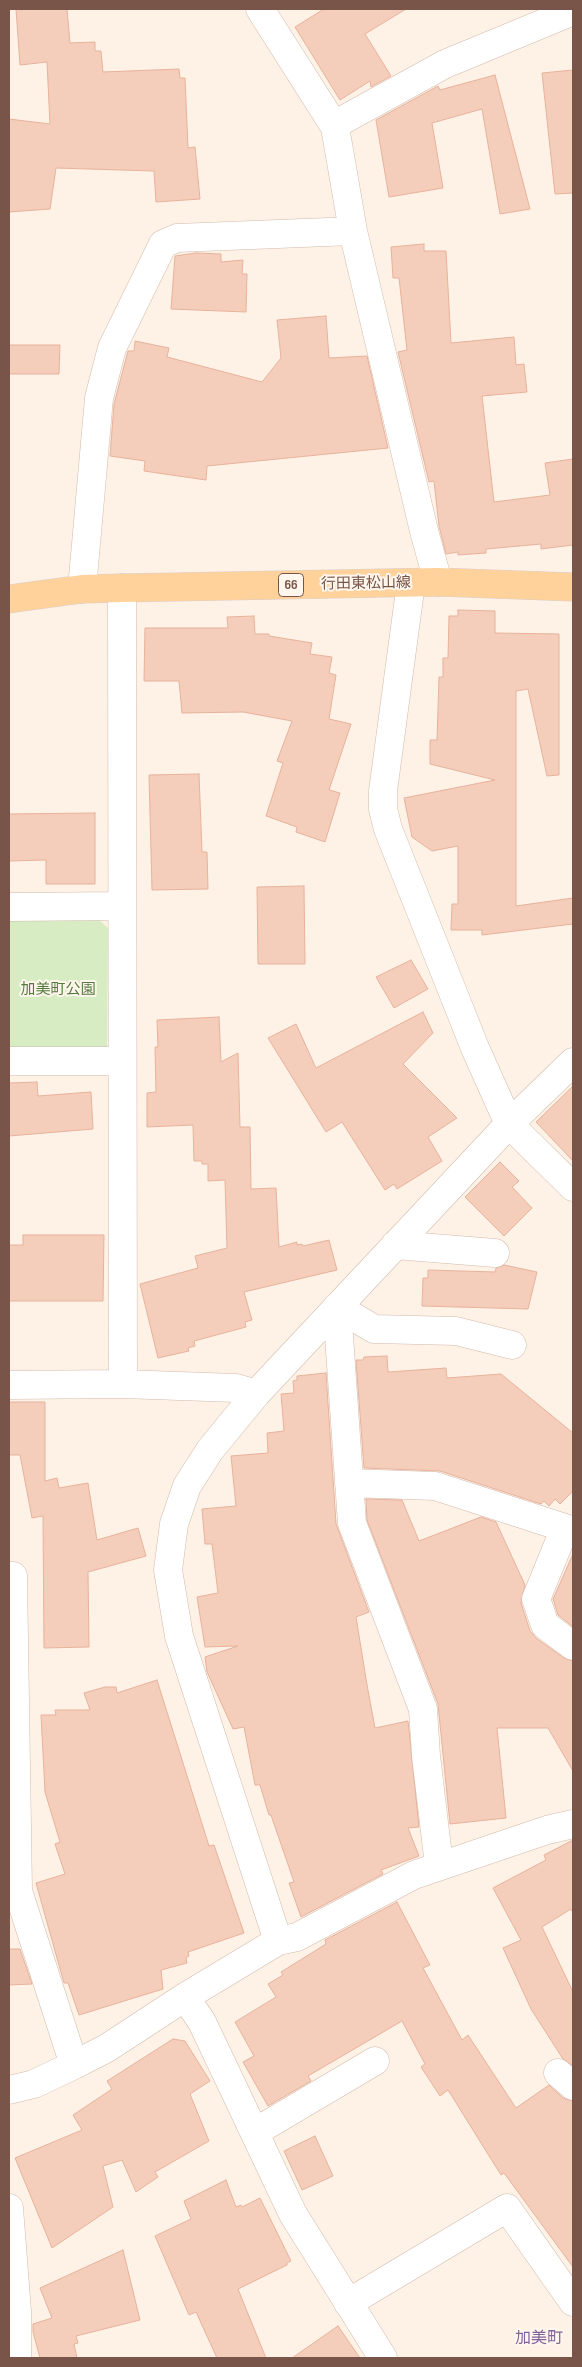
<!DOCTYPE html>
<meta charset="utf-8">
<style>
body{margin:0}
#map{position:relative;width:582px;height:2367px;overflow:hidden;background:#fdf2e5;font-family:"Sofia Sans Condensed",sans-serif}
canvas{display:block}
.frame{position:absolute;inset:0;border:10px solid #785548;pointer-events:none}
</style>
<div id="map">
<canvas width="582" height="2367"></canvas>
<div class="frame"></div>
</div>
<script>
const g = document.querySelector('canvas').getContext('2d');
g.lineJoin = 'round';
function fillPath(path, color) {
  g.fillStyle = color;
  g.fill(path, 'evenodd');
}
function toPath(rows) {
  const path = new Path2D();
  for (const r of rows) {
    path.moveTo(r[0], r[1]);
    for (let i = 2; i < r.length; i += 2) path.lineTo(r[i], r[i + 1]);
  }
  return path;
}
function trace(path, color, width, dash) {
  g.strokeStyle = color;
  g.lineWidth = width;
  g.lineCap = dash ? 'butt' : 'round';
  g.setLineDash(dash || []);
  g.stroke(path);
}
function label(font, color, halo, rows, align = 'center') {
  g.font = font + ' "Sofia Sans Condensed","Noto Sans JP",sans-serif';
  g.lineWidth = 4;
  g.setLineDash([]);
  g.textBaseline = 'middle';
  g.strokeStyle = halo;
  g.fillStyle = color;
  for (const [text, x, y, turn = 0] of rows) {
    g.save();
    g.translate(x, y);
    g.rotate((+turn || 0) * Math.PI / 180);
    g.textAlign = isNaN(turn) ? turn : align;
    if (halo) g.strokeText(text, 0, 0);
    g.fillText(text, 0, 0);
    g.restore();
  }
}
fillPath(toPath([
 [97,918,108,928,107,1053,9,1053,9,919]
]), '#d7ecc2');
const building = toPath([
 [16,9,67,9,70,43,95,42,95,51,101,51,103,72,179,69,180,78,185,78,188,148,195,147,200,199,156,202,154,171,56,168,50,209,9,212,9,119,50,124,47,62,20,65,16,9],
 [324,9,406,9,365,34,391,76,371,87,370,81,340,100,295,27,324,9],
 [573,70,573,193,555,194,542,73,573,70],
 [495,75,530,209,500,214,482,109,432,123,443,188,389,197,376,120,438,86,440,90,495,75],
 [424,244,424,251,446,251,451,343,514,337,516,365,524,364,527,392,482,396,494,502,550,495,545,463,573,459,573,545,541,549,541,544,486,549,486,553,458,555,458,552,446,554,439,526,434,481,429,482,398,352,407,350,399,278,393,278,391,247,424,244],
 [196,253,221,254,221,262,243,260,242,274,247,274,246,312,171,309,175,256,196,253],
 [326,316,329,358,367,356,388,448,207,466,206,480,144,471,145,461,110,456,114,404,128,351,134,351,135,341,169,348,167,357,262,382,281,358,277,320,326,316],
 [9,345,60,345,59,374,9,374,9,345],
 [458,610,495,611,495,633,559,634,559,775,547,776,528,689,516,691,516,906,573,898,573,924,482,935,482,930,451,930,452,904,458,904,458,846,432,851,412,837,404,798,495,780,430,764,430,740,437,740,439,677,443,677,443,658,448,658,449,616,458,616,458,610],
 [254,616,255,634,269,634,269,636,312,643,310,654,332,657,329,673,336,675,329,719,351,724,329,790,340,793,325,842,296,832,297,827,266,816,283,763,277,761,292,721,243,712,182,713,179,681,144,681,145,628,228,628,227,617,254,616],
 [199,774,202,852,207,852,208,889,152,890,149,775,199,774],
 [95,813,95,884,46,884,46,860,9,861,9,814,95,813],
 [304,886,305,964,258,964,257,887,304,886],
 [411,960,428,989,394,1008,376,977,411,960],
 [423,1012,433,1033,403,1064,457,1118,428,1137,442,1161,397,1189,394,1184,385,1190,342,1122,326,1132,268,1038,296,1024,316,1068,423,1012],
 [219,1017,221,1062,238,1053,240,1127,250,1127,251,1189,276,1188,279,1247,297,1242,297,1245,302,1244,303,1246,329,1240,337,1270,244,1292,252,1320,245,1322,246,1327,194,1341,195,1346,188,1348,189,1351,158,1358,140,1284,198,1268,195,1256,227,1248,225,1180,208,1181,208,1164,202,1164,202,1161,194,1161,193,1125,147,1127,147,1093,156,1092,155,1047,158,1047,157,1020,219,1017],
 [37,1082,38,1096,91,1092,93,1129,9,1136,9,1083,37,1082],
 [573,1086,573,1161,536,1122,573,1086],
 [500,1162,519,1181,512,1187,532,1208,504,1236,465,1197,500,1162],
 [23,1235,104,1235,103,1301,9,1301,9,1245,23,1245,23,1235],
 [504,1265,537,1272,528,1309,422,1306,423,1278,428,1278,428,1270,495,1272,496,1268,504,1265],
 [387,1356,388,1372,446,1368,447,1378,501,1374,573,1433,573,1491,560,1504,555,1499,549,1506,544,1501,541,1504,440,1471,364,1468,356,1360,363,1360,364,1357,387,1356],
 [326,1373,336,1524,369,1612,356,1617,367,1685,375,1728,408,1721,419,1827,408,1828,419,1856,381,1870,383,1874,301,1917,289,1883,294,1882,271,1815,269,1815,260,1785,255,1785,244,1727,233,1729,207,1672,205,1657,238,1646,205,1647,197,1597,218,1593,212,1544,205,1544,202,1509,236,1506,231,1456,268,1453,267,1433,284,1431,281,1394,294,1393,293,1381,297,1380,297,1376,326,1373],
 [9,1402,45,1402,45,1481,57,1478,59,1488,88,1483,97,1540,138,1528,146,1556,88,1572,89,1647,44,1648,43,1516,32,1518,20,1455,9,1455,9,1402],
 [366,1499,402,1500,419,1541,481,1517,496,1522,525,1585,521,1603,530,1631,536,1638,564,1658,573,1661,573,1771,548,1728,497,1728,506,1818,450,1824,438,1704,367,1520,366,1499],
 [573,1554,573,1627,558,1615,553,1599,573,1554],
 [157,1680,209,1846,214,1845,244,1933,188,1952,189,1956,186,1958,187,1963,161,1970,163,1989,79,2015,68,1983,64,1983,36,1883,65,1874,55,1844,60,1842,45,1792,41,1715,56,1715,55,1710,90,1710,84,1693,105,1687,116,1687,117,1693,157,1680],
 [573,1840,573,1913,571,1909,542,1927,573,1992,573,2066,563,2059,531,2009,503,1948,521,1940,493,1888,546,1860,544,1855,573,1840],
 [397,1902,430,1965,423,1968,462,2040,468,2035,516,2108,549,2085,563,2098,573,2101,573,2267,504,2173,501,2175,448,2090,440,2096,421,2067,425,2064,402,2021,308,2076,311,2081,268,2106,243,2062,254,2056,235,2022,276,1997,268,1984,283,1975,281,1972,326,1944,325,1940,397,1902],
 [9,1949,20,1949,32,1984,9,1985,9,1949],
 [173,2039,185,2041,210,2081,190,2094,209,2141,155,2172,158,2177,136,2192,122,2160,103,2166,113,2207,52,2248,15,2158,82,2130,73,2115,112,2089,107,2081,173,2039],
 [315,2136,333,2176,302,2190,284,2151,315,2136],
 [226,2180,236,2207,241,2205,242,2207,260,2198,291,2261,287,2263,287,2265,238,2289,266,2358,217,2358,196,2312,189,2315,155,2236,191,2219,184,2201,226,2180],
 [123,2250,140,2320,76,2336,78,2343,74,2344,77,2358,40,2358,33,2332,33,2324,52,2318,40,2288,123,2250],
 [338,2326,360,2358,292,2358,338,2326]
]);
fillPath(building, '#f4cdbb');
trace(building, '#e8b19b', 1);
const minor = toPath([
 [260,9,335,127,353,231,424,531,438,582],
 [334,125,445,64,573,11],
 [411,583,383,791,383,809,388,829,475,1048,509,1124,573,1187],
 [122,588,123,1384],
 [82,589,99,398,112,348,163,244,177,238,353,231],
 [9,907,121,906],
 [9,1061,122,1061],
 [395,1245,495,1253],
 [337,1307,352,1523,423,1709,426,1756,439,1865],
 [337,1307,374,1329,456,1331,512,1345],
 [9,1385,123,1384,236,1388,256,1394],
 [349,1483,435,1486,565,1528,573,1533],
 [565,1528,536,1599,545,1625,573,1646],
 [9,1576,13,1576,18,1891,74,2065],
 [278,1941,179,1636,168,1570,174,1524,187,1486,210,1450,256,1394,509,1124,573,1062],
 [185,1997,202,2022,293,2214,383,2358],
 [558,2073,573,2086],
 [9,2090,34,2084,74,2065,107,2048,185,1997,278,1941,297,1937,414,1875,547,1830,573,1824],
 [255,2132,375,2061],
 [9,2208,17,2311,17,2358],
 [348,2303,507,2208,573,2302]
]);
const major = toPath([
 [9,599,82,589,122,588,438,582,573,587]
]);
trace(minor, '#d2baad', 29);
trace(major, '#d9cfcc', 29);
trace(minor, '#fff', 28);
trace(major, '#ffd19b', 28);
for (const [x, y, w] of [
 [291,585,25]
]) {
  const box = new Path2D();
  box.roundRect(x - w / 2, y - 11.5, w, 23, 4);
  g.fillStyle = '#fff6ed';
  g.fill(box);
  trace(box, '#785548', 1);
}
label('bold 14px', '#785548', null, [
 ["66",291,585]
]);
label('15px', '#785548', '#fff6ed', [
 ["行田東松山線",366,584,-1]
]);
label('15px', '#54793d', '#fff6ed', [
 ["加美町公園",58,990]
]);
label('16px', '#84649c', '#fff6ed', [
 ["加美町",539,2339]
]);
</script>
